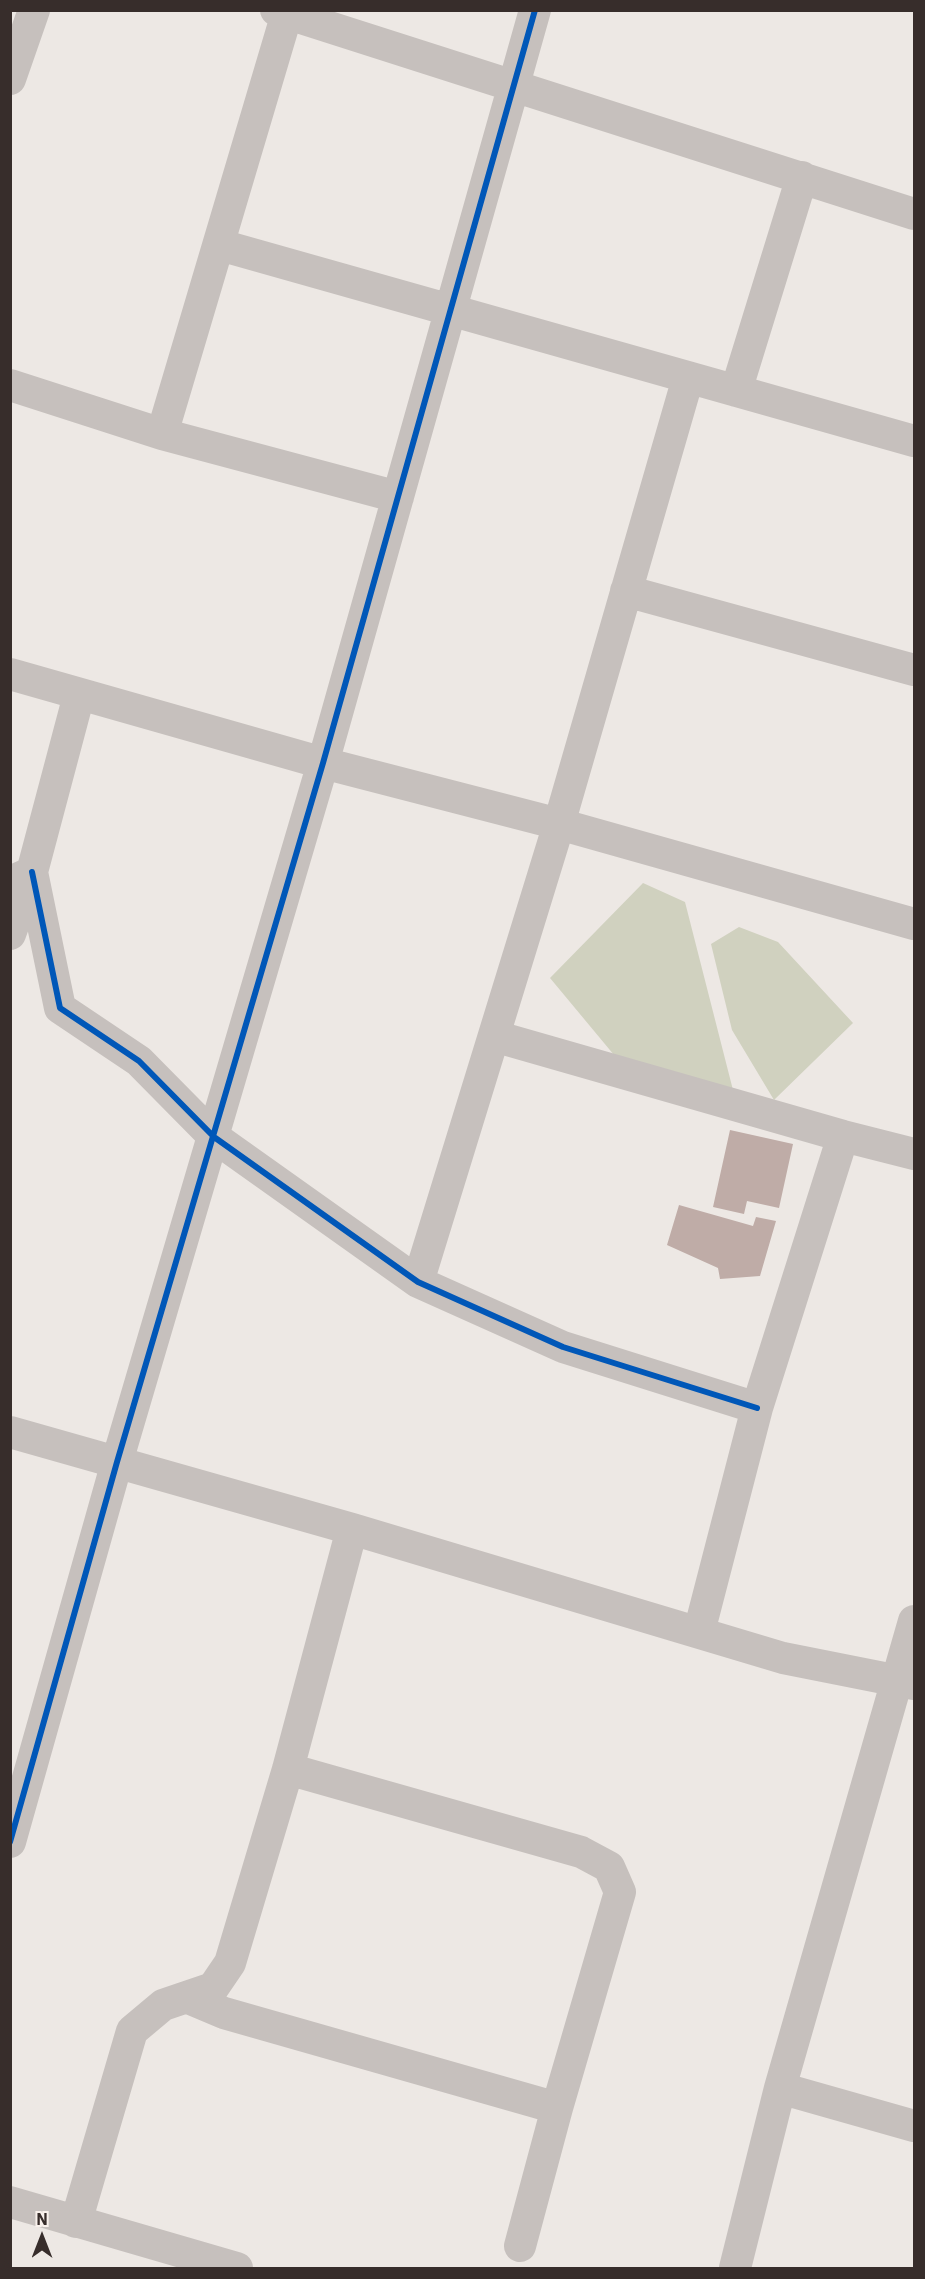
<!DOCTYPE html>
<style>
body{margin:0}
#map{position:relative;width:925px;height:2279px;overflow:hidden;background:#ede8e4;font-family:"IBM Plex Sans",sans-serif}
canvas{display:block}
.frame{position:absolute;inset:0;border:12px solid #372d2b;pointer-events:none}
.north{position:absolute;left:12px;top:2207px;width:60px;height:60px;-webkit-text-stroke:4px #f9f1ec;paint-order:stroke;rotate:0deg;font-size:16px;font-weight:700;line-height:24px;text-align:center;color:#372d2b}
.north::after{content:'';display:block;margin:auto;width:21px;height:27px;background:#372d2b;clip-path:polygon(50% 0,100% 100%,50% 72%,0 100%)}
</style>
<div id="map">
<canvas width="925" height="2279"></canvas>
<div class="frame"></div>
<div class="north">N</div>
</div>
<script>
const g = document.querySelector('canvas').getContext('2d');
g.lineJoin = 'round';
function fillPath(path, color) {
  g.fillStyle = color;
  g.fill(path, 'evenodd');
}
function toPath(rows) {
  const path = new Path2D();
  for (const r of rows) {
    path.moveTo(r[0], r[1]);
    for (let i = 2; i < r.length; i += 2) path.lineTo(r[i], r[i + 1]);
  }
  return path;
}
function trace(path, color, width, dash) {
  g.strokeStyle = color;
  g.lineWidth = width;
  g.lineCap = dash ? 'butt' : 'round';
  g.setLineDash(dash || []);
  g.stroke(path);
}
fillPath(toPath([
 [643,883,685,902,734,1094,624,1067,550,978],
 [739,927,778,942,853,1023,774,1100,732,1030,711,944]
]), '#d0d1bf');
fillPath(toPath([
 [730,1130,793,1144,779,1208,747,1201,744,1214,713,1207],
 [679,1205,753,1226,756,1217,776,1221,760,1276,720,1279,718,1268,667,1245]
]), '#bfaca7');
trace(toPath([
 [276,10,914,214],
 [10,79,34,10],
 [220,245,914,441],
 [10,385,162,434,398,497],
 [736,391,802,177],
 [162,434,288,10],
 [626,591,914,670],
 [10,674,323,763,559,824,914,924],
 [32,872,60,1008,139,1061,214,1137,418,1282,563,1347,757,1408],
 [10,882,32,872,79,695],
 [10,934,32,873],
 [494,1036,843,1136,914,1154],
 [418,1282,559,824,688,378],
 [10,1432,352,1529,783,1658,914,1684],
 [699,1632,757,1408,843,1136],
 [288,1769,581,1852,609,1867,620,1892,557,2108,520,2246],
 [10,1842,117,1462,323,763,535,10],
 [186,1997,224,2013,557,2108],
 [780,2088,914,2126],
 [10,2202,237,2268],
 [76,2222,132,2031,163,2005,213,1988,230,1963,288,1769,352,1529],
 [735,2268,780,2088,914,1621]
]), '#c6c0bd', 32);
trace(toPath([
 [32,872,60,1008,139,1061,214,1137,418,1282,563,1347,757,1408],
 [10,1842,117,1462,323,763,535,10]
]), '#0057b8', 6);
</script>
